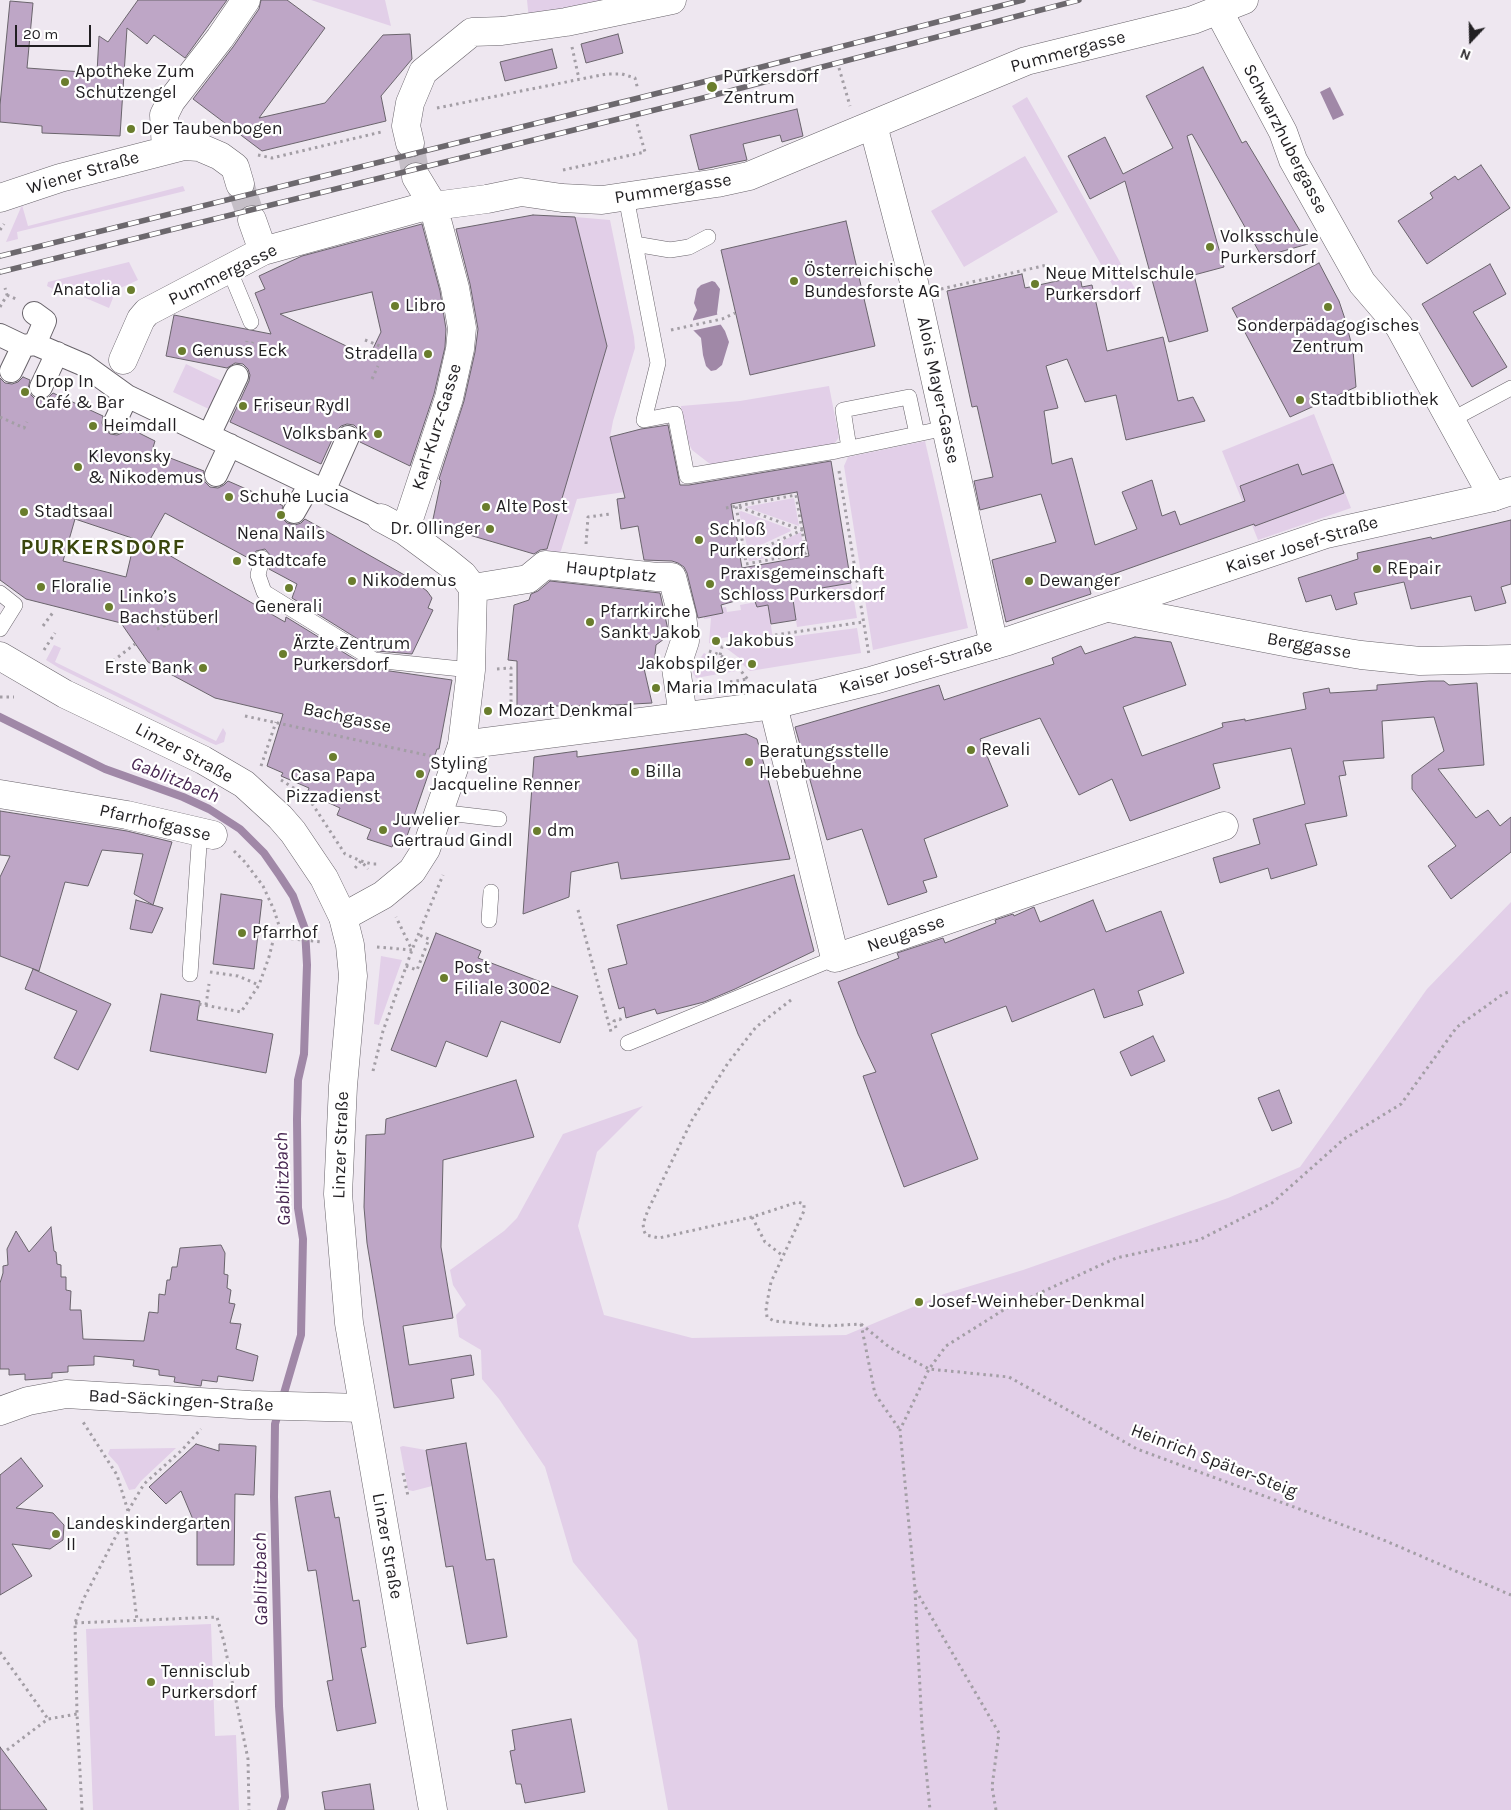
<!DOCTYPE html>
<meta charset="utf-8">
<style>
body{margin:0}
#map{position:relative;width:1511px;height:1810px;overflow:hidden;background:#eee7f0;font-family:Karla,sans-serif}
canvas{display:block}
.north{position:absolute;left:1446px;top:15px;width:50px;height:50px;-webkit-text-stroke:4px #fff;paint-order:stroke;rotate:201deg;font-size:14px;font-weight:700;line-height:20px;text-align:center;color:#211f22}
.north::after{content:'';display:block;margin:auto;width:18px;height:22px;background:#211f22;clip-path:polygon(50% 0,100% 100%,50% 72%,0 100%)}
.scale{position:absolute;left:15px;top:25px;width:76px;height:22px;box-sizing:border-box;border:2px solid #211f22;border-top:0;padding-left:6px;font-size:15px;line-height:18px;white-space:nowrap;color:#211f22;-webkit-text-stroke:4px #fff;paint-order:stroke}
</style>
<div id="map">
<canvas width="1511" height="1810"></canvas>
<div class="north">N</div>
<div class="scale">20 m</div>
</div>
<script>
const g = document.querySelector('canvas').getContext('2d');
g.lineJoin = 'round';
function fillPath(path, color) {
  g.fillStyle = color;
  g.fill(path, 'evenodd');
}
function toPath(rows) {
  const path = new Path2D();
  for (const r of rows) {
    path.moveTo(r[0], r[1]);
    for (let i = 2; i < r.length; i += 2) path.lineTo(r[i], r[i + 1]);
  }
  return path;
}
function trace(path, color, width, dash) {
  g.strokeStyle = color;
  g.lineWidth = width;
  g.lineCap = dash ? 'butt' : 'round';
  g.setLineDash(dash || []);
  g.stroke(path);
}
function label(font, color, halo, rows, align = 'center') {
  g.font = font + ' Karla,sans-serif';
  g.lineWidth = 4.5;
  g.setLineDash([]);
  g.textBaseline = 'middle';
  g.strokeStyle = halo;
  g.fillStyle = color;
  for (const [text, x, y, turn = 0] of rows) {
    g.save();
    g.translate(x, y);
    g.rotate((+turn || 0) * Math.PI / 180);
    g.textAlign = isNaN(turn) ? turn : align;
    if (halo) g.strokeText(text, 0, 0);
    g.fillText(text, 0, 0);
    g.restore();
  }
}
fillPath(toPath([
 [311,0,385,0,391,26],
 [527,0,623,0,529,20],
 [1027,97,1138,294,1122,302,1012,106],
 [1025,156,1058,212,964,267,931,211],
 [183,186,185,191,17,232,18,239,6,242,22,205,28,226],
 [575,217,610,220,634,337,635,348,613,421,610,437,652,488,577,499,559,557,545,555,607,346],
 [129,262,138,280,116,290,109,308,67,290,64,297,51,292,53,289,47,286,48,282],
 [186,364,226,383,213,411,173,392],
 [829,386,839,437,835,443,827,447,720,465,710,464,692,450,687,439,683,426,681,406,740,401],
 [1314,414,1351,508,1258,540,1222,451],
 [925,441,968,628,873,650,844,466,848,457],
 [794,498,799,526,745,507],
 [741,511,790,529,791,531,750,550,748,550,739,512],
 [801,532,804,552,749,561,748,557],
 [851,583,857,618,797,627,792,593],
 [767,600,773,639,857,628,861,653,750,671,742,664,742,660,726,648,746,644,744,635,722,638,722,642,719,646,709,643,711,618,704,619,703,610,726,607,727,612,741,610,740,605],
 [54,645,61,648,55,662,216,741,223,728,226,733,224,742,216,745,211,743,59,668,46,660],
 [704,653,736,671,696,678,693,673,694,667],
 [1511,902,1511,1810,668,1810,637,1640,573,1562,545,1467,499,1399,482,1379,481,1350,459,1337,456,1315,466,1305,453,1285,450,1270,504,1231,517,1218,563,1134,643,1106,597,1152,578,1226,604,1315,692,1338,846,1335,944,1294,1023,1270,1228,1198,1300,1167,1427,989],
 [381,956,402,960,379,1025,374,1024],
 [403,1446,426,1450,432,1486,413,1491,408,1490,400,1447],
 [176,1448,141,1481,135,1489,129,1490,118,1465,108,1454,110,1449],
 [211,1624,215,1736,236,1735,239,1810,93,1810,86,1629]
]), '#e2cfe8');
fillPath(toPath([
 [1330,87,1344,115,1333,120,1320,92],
 [712,281,715,282,720,289,717,313,719,322,725,331,729,342,722,365,716,370,711,371,706,366,703,355,701,338,693,330,693,319,697,310,694,303,697,289,701,285]
]), '#a088a7');
fillPath(toPath([
 [720,314,723,324,691,331,691,321]
]), '#eee7f0');
trace(toPath([
 [0,717,105,769,183,797,209,809,240,829,264,853,280,876,293,896,305,929,307,965,304,1054,298,1080,297,1119,298,1208,303,1239,301,1335,275,1424,274,1497,279,1706,285,1797,281,1810]
]), '#a088a7', 8);
const building = toPath([
 [138,0,227,0,185,58,154,35,147,44,127,28,120,136,42,133,42,126,0,122,0,105,10,1,33,3,27,68,97,73,99,36,108,42,138,0],
 [261,0,287,0,325,28,259,118,325,103,383,35,410,34,412,59,381,96,386,121,262,151,193,99,233,47,259,9,261,0],
 [618,34,623,53,586,63,581,44,618,34],
 [552,49,557,68,505,81,500,62,552,49],
 [1203,67,1242,143,1246,141,1308,244,1262,257,1192,134,1187,136,1224,267,1194,275,1208,331,1169,342,1125,181,1090,199,1068,156,1105,137,1123,174,1173,148,1146,96,1203,67],
 [797,109,803,136,782,142,780,135,743,144,747,160,699,170,690,135,797,109],
 [1481,165,1510,208,1427,264,1398,221,1433,198,1430,193,1455,176,1458,180,1481,165],
 [533,215,575,217,607,346,547,549,540,550,534,554,432,524,441,481,439,479,464,401,475,352,478,329,470,284,456,229,533,215],
 [846,221,875,346,750,375,721,250,846,221],
 [422,224,440,291,446,329,445,347,434,394,410,466,360,442,361,436,359,430,354,425,347,424,341,426,336,431,321,464,230,422,249,381,250,375,248,369,243,364,235,363,227,368,166,356,174,315,271,334,255,293,265,289,259,276,302,256,422,224],
 [372,292,381,332,369,357,280,314,372,292],
 [1319,263,1339,301,1345,319,1353,350,1356,387,1290,417,1232,308,1319,263],
 [1490,264,1506,294,1473,312,1507,367,1472,387,1422,304,1490,264],
 [1022,274,1025,288,1080,276,1082,287,1092,285,1107,351,1163,337,1178,401,1193,397,1205,421,1126,440,1116,395,1085,402,1067,359,1046,366,1058,408,1044,411,1052,464,1072,458,1095,545,1137,529,1122,492,1152,480,1162,516,1175,511,1180,525,1245,501,1240,486,1298,464,1302,475,1333,464,1344,493,1255,526,1254,524,1088,583,1091,594,1006,622,992,560,1056,542,1041,494,980,510,974,481,993,477,977,406,972,407,947,291,1022,274],
 [23,377,30,380,28,389,31,395,35,399,43,400,49,397,53,393,103,416,102,423,104,429,110,434,117,435,122,433,127,427,155,441,152,451,204,471,203,477,205,482,210,487,218,488,224,485,228,481,276,502,283,506,281,513,283,519,287,523,295,525,301,523,305,519,408,577,427,591,432,598,428,608,433,610,412,654,377,651,292,598,297,584,269,569,271,556,265,549,256,551,252,560,165,513,148,543,285,622,286,617,369,668,452,680,439,749,437,749,405,842,395,839,392,847,367,839,371,829,337,815,340,808,307,793,309,788,281,776,283,773,267,766,283,714,215,698,148,662,121,623,26,599,0,580,0,378,5,383,12,384,18,382,23,377],
 [75,519,135,539,126,577,63,561,75,519],
 [668,425,680,485,689,485,831,461,851,583,792,593,796,620,771,624,768,605,757,607,753,596,721,605,723,613,698,618,687,573,684,567,678,563,672,561,644,560,638,526,621,529,617,499,625,498,610,437,641,429,668,425],
 [797,492,809,556,742,568,731,504,797,492],
 [1511,520,1511,584,1501,587,1506,603,1475,611,1471,596,1411,609,1404,582,1354,593,1357,604,1336,610,1331,595,1306,602,1298,578,1358,559,1357,553,1431,537,1432,539,1511,520],
 [550,581,660,593,668,630,664,639,656,645,654,664,643,664,652,703,596,706,517,706,517,661,508,660,514,605,529,600,531,594,538,591,550,581],
 [1135,637,1171,642,1186,685,1123,707,1142,756,1223,727,1222,723,1245,719,1245,721,1306,709,1303,693,1329,688,1330,693,1377,690,1377,685,1429,681,1444,681,1449,685,1477,683,1484,765,1438,769,1476,818,1488,810,1500,826,1511,817,1511,852,1451,899,1428,866,1456,846,1412,789,1412,775,1444,751,1434,717,1382,721,1384,758,1343,761,1346,775,1339,776,1347,816,1305,824,1317,865,1271,879,1268,868,1220,883,1213,858,1260,844,1253,819,1305,804,1291,748,1213,764,1220,788,1130,821,1112,779,1079,795,1040,718,980,739,1008,806,924,839,937,877,923,881,927,892,888,905,862,829,827,840,795,727,939,685,944,700,1054,664,1052,658,1081,646,1085,654,1135,637],
 [746,734,757,739,790,859,621,879,618,862,571,872,569,897,523,914,534,757,577,751,577,757,746,734],
 [0,811,127,831,172,842,153,905,134,894,143,854,102,850,88,886,65,882,39,971,0,956,0,877,10,856,0,855,0,811],
 [794,875,814,951,735,989,704,1002,657,1014,655,1009,626,1018,624,1007,619,1009,608,969,627,964,617,925,794,875],
 [221,894,262,900,254,969,213,964,221,894],
 [136,900,163,908,152,933,130,929,136,900],
 [1093,900,1106,932,1161,911,1184,973,1138,991,1143,1005,1104,1018,1094,989,1012,1022,1006,1006,931,1034,978,1159,904,1187,863,1076,876,1072,858,1034,838,982,899,958,897,953,943,938,945,943,996,923,995,920,1013,914,1014,916,1034,907,1040,922,1093,900],
 [436,933,481,951,478,958,578,996,560,1043,501,1021,487,1057,446,1041,436,1067,391,1050,436,933],
 [33,969,111,1004,78,1070,54,1058,77,1011,25,989,33,969],
 [161,994,200,1001,197,1020,273,1034,266,1073,150,1051,161,994],
 [1153,1036,1165,1061,1131,1076,1120,1052,1153,1036],
 [516,1080,534,1137,443,1160,441,1247,453,1318,403,1326,409,1365,471,1355,474,1375,451,1379,454,1398,394,1408,367,1243,364,1207,366,1135,385,1134,386,1119,516,1080],
 [1279,1090,1292,1123,1272,1131,1258,1098,1279,1090],
 [51,1227,54,1251,56,1252,57,1264,61,1265,61,1277,66,1277,66,1290,71,1291,70,1310,81,1310,83,1339,144,1341,149,1312,158,1313,159,1294,165,1295,167,1280,170,1280,172,1267,177,1267,180,1248,221,1245,225,1253,224,1274,228,1275,227,1288,231,1290,229,1303,235,1304,230,1323,241,1324,236,1349,258,1356,253,1381,218,1376,217,1382,202,1380,201,1386,174,1382,175,1377,159,1375,159,1370,133,1366,134,1360,94,1356,94,1365,68,1366,68,1372,52,1373,52,1378,25,1380,25,1374,9,1375,9,1369,0,1369,0,1283,3,1273,3,1266,8,1265,7,1249,16,1231,29,1252,51,1227],
 [466,1443,486,1560,494,1559,507,1637,467,1644,453,1566,446,1567,426,1450,466,1443],
 [196,1444,219,1451,219,1444,256,1446,254,1495,235,1494,234,1565,197,1565,197,1529,181,1491,166,1504,149,1487,196,1444],
 [21,1458,43,1486,16,1508,53,1513,64,1525,63,1540,50,1549,12,1544,32,1576,0,1595,0,1475,21,1458],
 [330,1491,335,1518,339,1517,353,1601,359,1600,366,1647,361,1648,376,1723,337,1731,327,1681,333,1680,316,1570,308,1571,295,1497,330,1491],
 [571,1719,585,1792,525,1803,521,1784,516,1784,510,1751,515,1750,512,1730,571,1719],
 [0,1747,47,1810,0,1810,0,1747],
 [370,1784,374,1810,325,1810,322,1792,370,1784]
]);
fillPath(building, '#bea6c6');
trace(building, '#6a646c', 1);
trace(toPath([
 [410,143,416,177],
 [240,184,252,220]
]), '#c5bfc7', 28, [28, 14]);
const service = toPath([
 [626,197,658,363,644,420,675,414,687,476,836,451,946,428],
 [635,244,670,250,689,247,708,237],
 [229,269,251,322],
 [1451,420,1511,388],
 [849,448,843,410,909,397,917,434],
 [262,558,258,575,264,592,374,660,471,670],
 [0,593,15,605,0,629],
 [439,812,499,819],
 [489,920,491,892],
 [190,974,200,831],
 [628,1043,835,958]
]);
const pedestrian = toPath([
 [34,313,45,321,35,344],
 [0,335,23,346,35,344,84,365,127,396,381,518],
 [11,371,23,346],
 [41,387,57,353],
 [115,422,127,396],
 [209,435,237,376],
 [216,475,230,445],
 [324,491,348,437],
 [294,512,310,484]
]);
const minor = toPath([
 [1218,10,1283,132,1293,160,1362,283,1399,326,1493,497],
 [873,125,913,278,994,645],
 [410,143,406,126,410,103,423,72,472,32,502,31,566,22,672,0],
 [166,150,164,115,171,101,220,38,246,0],
 [0,198,60,178,184,146,199,147,220,156,235,167,240,184],
 [252,220,263,251],
 [123,360,141,319,147,312,263,251,419,208,487,199,521,192,562,198,602,200,717,183,749,176,1026,61,1193,20,1244,0],
 [381,518,405,531,447,562,463,575,473,588,471,670,462,745],
 [405,531,449,398,460,349,462,328,455,288,433,205,416,177],
 [473,588,528,579,545,565,657,577,672,577,682,615,685,641,676,668,683,716],
 [1109,608,1300,645,1361,655,1420,661,1511,659],
 [773,705,835,958,1224,826],
 [0,794,127,815,213,835],
 [0,1411,28,1401,66,1394,250,1405,363,1408]
]);
const secondary = toPath([
 [343,917,383,895,412,871,426,849,462,745,773,705,874,680,1008,641,1326,534,1493,497,1511,491]
]);
const primary = toPath([
 [0,656,65,694,203,760,244,784,280,817,293,832,324,878,343,917,350,945,353,976,343,1086,338,1194,349,1323,433,1810]
]);
trace(service, '#68636a', 16);
trace(pedestrian, '#68636a', 24);
trace(minor, '#68636a', 29);
trace(secondary, '#68636a', 29);
trace(primary, '#68636a', 29);
trace(toPath([
 [572,47,579,79],
 [839,68,850,106],
 [437,108,606,74,622,74,635,78,638,90],
 [258,155,272,158,381,132],
 [563,170,645,152,636,120],
 [0,230,4,224],
 [941,289,1047,265],
 [7,295,16,299],
 [0,307,7,295,5,288],
 [671,330,722,319,735,313],
 [365,340,385,348],
 [245,355,247,341],
 [247,355,253,342],
 [372,379,378,366],
 [0,417,24,428,27,422],
 [839,471,869,655],
 [726,508,796,495,806,553,746,564,745,556,736,506,802,530,745,556,740,557],
 [586,544,588,517,610,514],
 [43,626,54,611],
 [157,629,188,616],
 [775,635,863,622],
 [44,650,55,633],
 [709,651,720,655,741,671,749,681],
 [720,655,722,647,738,641],
 [113,661,135,644],
 [497,669,511,668,511,714],
 [730,682,747,679],
 [0,697,14,697],
 [245,716,431,756],
 [261,766,276,722],
 [281,780,303,794,313,805,345,854,361,861,372,864,378,864],
 [234,851,245,862,263,886,274,910,283,938],
 [355,868,361,861,368,869],
 [578,910,611,1032],
 [377,947,412,950,396,917],
 [406,966,417,970,429,939,419,935],
 [210,972,238,976,259,985],
 [791,1000,756,1027,728,1063,692,1120,648,1210,643,1224,644,1231,646,1235,659,1238,752,1217,798,1202,804,1204,804,1211,771,1282,766,1308,767,1317,774,1321,826,1326,861,1324],
 [199,1004,241,1012,259,985,269,957,274,937,323,942],
 [206,1005,209,984],
 [616,1028,614,1021,620,1019,622,1023],
 [373,1071,383,1031,412,950,443,875],
 [752,1217,765,1242,783,1256],
 [861,1324,889,1347,929,1369,1009,1377,1137,1449,1386,1541,1511,1595],
 [861,1324,875,1394,900,1430],
 [403,1473,408,1496],
 [128,1511,144,1484,182,1450,201,1429],
 [125,1525,137,1620],
 [915,1591,922,1727,930,1810],
 [75,1623,217,1617,224,1642,248,1759,249,1810],
 [0,1652,48,1719],
 [7,1750,48,1719,77,1714],
 [82,1810,77,1714,75,1623,83,1600,117,1534,125,1524,128,1511,117,1475,83,1422],
 [996,1810,992,1787,999,1733,915,1589,900,1430,929,1369,946,1346,1005,1309,1116,1258,1199,1240,1272,1203,1344,1139,1401,1104,1457,1027,1503,994,1511,991]
]), '#a39ea5', 3, [2.5, 4]);
trace(service, '#fff', 15);
trace(pedestrian, '#fff', 22);
trace(minor, '#fff', 28);
trace(secondary, '#fff', 28);
trace(primary, '#fff', 28);
const rail = toPath([
 [0,256,695,84,1023,0],
 [0,272,699,99,1079,0]
]);
trace(rail, '#6c686d', 5.5);
trace(rail, '#fff', 4, [11]);
for (const [x, y, r, color] of [
 [65,82,5,"#6a7d2d"],
 [712,87,6,"#6a7d2d"],
 [131,129,5,"#6a7d2d"],
 [1210,247,5,"#6a7d2d"],
 [794,281,5,"#6a7d2d"],
 [1035,284,5,"#6a7d2d"],
 [131,290,5,"#6a7d2d"],
 [395,306,5,"#6a7d2d"],
 [1328,307,5,"#6a7d2d"],
 [182,351,5,"#6a7d2d"],
 [428,354,5,"#6a7d2d"],
 [25,392,5,"#6a7d2d"],
 [1300,400,5,"#6a7d2d"],
 [243,406,5,"#6a7d2d"],
 [93,426,5,"#6a7d2d"],
 [378,434,5,"#6a7d2d"],
 [78,467,5,"#6a7d2d"],
 [229,497,5,"#6a7d2d"],
 [486,507,5,"#6a7d2d"],
 [24,512,5,"#6a7d2d"],
 [281,515,5,"#6a7d2d"],
 [490,529,5,"#6a7d2d"],
 [699,540,5,"#6a7d2d"],
 [237,561,5,"#6a7d2d"],
 [1377,569,5,"#6a7d2d"],
 [352,581,5,"#6a7d2d"],
 [1029,581,5,"#6a7d2d"],
 [710,584,5,"#6a7d2d"],
 [41,587,5,"#6a7d2d"],
 [289,588,5,"#6a7d2d"],
 [109,607,5,"#6a7d2d"],
 [590,622,5,"#6a7d2d"],
 [716,641,5,"#6a7d2d"],
 [283,654,5,"#6a7d2d"],
 [752,664,5,"#6a7d2d"],
 [203,668,5,"#6a7d2d"],
 [656,688,5,"#6a7d2d"],
 [488,711,5,"#6a7d2d"],
 [971,750,5,"#6a7d2d"],
 [333,757,5,"#6a7d2d"],
 [749,762,5,"#6a7d2d"],
 [635,772,5,"#6a7d2d"],
 [420,774,5,"#6a7d2d"],
 [383,830,5,"#6a7d2d"],
 [537,831,5,"#6a7d2d"],
 [242,933,5,"#6a7d2d"],
 [444,978,5,"#6a7d2d"],
 [919,1302,5,"#6a7d2d"],
 [56,1534,5,"#6a7d2d"],
 [151,1682,5,"#6a7d2d"]
]) {
  const dot = new Path2D();
  dot.arc(x, y, r, 0, 2 * Math.PI);
  g.fillStyle = color;
  g.fill(dot);
  trace(dot, '#fff', 2);
}
label('18px', '#211f22', '#fff', [
 ["Pummergasse",1068,52,-15],
 ["Schwarzhubergasse",1285,139,63],
 ["Wiener Straße",83,173,-16],
 ["Pummergasse",673,189,-9],
 ["Pummergasse",223,275,-26],
 ["Alois Mayer-Gasse",938,390,78],
 ["Karl-Kurz-Gasse",437,427,-73],
 ["Kaiser Josef-Straße",1302,545,-17],
 ["Hauptplatz",611,572,6],
 ["Berggasse",1309,646,10],
 ["Kaiser Josef-Straße",916,667,-16],
 ["Bachgasse",347,718,12],
 ["Linzer Straße",184,753,28],
 ["Pfarrhofgasse",155,823,13],
 ["Neugasse",906,934,-19],
 ["Linzer Straße",341,1145,-88],
 ["Bad-Säckingen-Straße",181,1401,3],
 ["Heinrich Später-Steig",1214,1461,21],
 ["Linzer Straße",387,1546,80]
]);
label('18px', '#211f22', '#fff', [
 ["Apotheke Zum",75,72],
 ["Schutzengel",75,93],
 ["Purkersdorf",723,77],
 ["Zentrum",723,98],
 ["Der Taubenbogen",141,129],
 ["Volksschule",1220,237],
 ["Purkersdorf",1220,258],
 ["Österreichische",804,271],
 ["Bundesforste AG",804,292],
 ["Neue Mittelschule",1045,274],
 ["Purkersdorf",1045,295],
 ["Anatolia",121,290,"right"],
 ["Libro",405,306],
 ["Sonderpädagogisches",1328,326,"center"],
 ["Zentrum",1328,347,"center"],
 ["Genuss Eck",192,351],
 ["Stradella",418,354,"right"],
 ["Drop In",35,382],
 ["Café & Bar",35,403],
 ["Stadtbibliothek",1310,400],
 ["Friseur Rydl",253,406],
 ["Heimdall",103,426],
 ["Volksbank",368,434,"right"],
 ["Klevonsky",88,457],
 ["& Nikodemus",88,478],
 ["Schuhe Lucia",239,497],
 ["Alte Post",496,507],
 ["Stadtsaal",34,512],
 ["Dr. Ollinger",480,529,"right"],
 ["Schloß",709,530],
 ["Purkersdorf",709,551],
 ["Nena Nails",281,534,"center"],
 ["Stadtcafe",247,561],
 ["REpair",1387,569],
 ["Praxisgemeinschaft",720,574],
 ["Schloss Purkersdorf",720,595],
 ["Nikodemus",362,581],
 ["Dewanger",1039,581],
 ["Floralie",51,587],
 ["Linko’s",119,597],
 ["Bachstüberl",119,618],
 ["Generali",289,607,"center"],
 ["Pfarrkirche",600,612],
 ["Sankt Jakob",600,633],
 ["Jakobus",726,641],
 ["Ärzte Zentrum",293,644],
 ["Purkersdorf",293,665],
 ["Jakobspilger",742,664,"right"],
 ["Erste Bank",193,668,"right"],
 ["Maria Immaculata",666,688],
 ["Mozart Denkmal",498,711],
 ["Revali",981,750],
 ["Beratungsstelle",759,752],
 ["Hebebuehne",759,773],
 ["Styling",430,764],
 ["Jacqueline Renner",430,785],
 ["Billa",645,772],
 ["Casa Papa",333,776,"center"],
 ["Pizzadienst",333,797,"center"],
 ["Juwelier",393,820],
 ["Gertraud Gindl",393,841],
 ["dm",547,831],
 ["Pfarrhof",252,933],
 ["Post",454,968],
 ["Filiale 3002",454,989],
 ["Josef-Weinheber-Denkmal",929,1302],
 ["Landeskindergarten",66,1524],
 ["II",66,1545],
 ["Tennisclub",161,1672],
 ["Purkersdorf",161,1693]
], 'left');
label('italic 19px', '#462550', '#fff', [
 ["Gablitzbach",175,780,22],
 ["Gablitzbach",283,1179,-92],
 ["Gablitzbach",261,1579,-91]
]);
g.letterSpacing = '1px';
label('bold 22px', '#3a460d', '#fff', [
 ["PURKERSDORF",103,548]
]);
g.letterSpacing = '0px';
</script>
